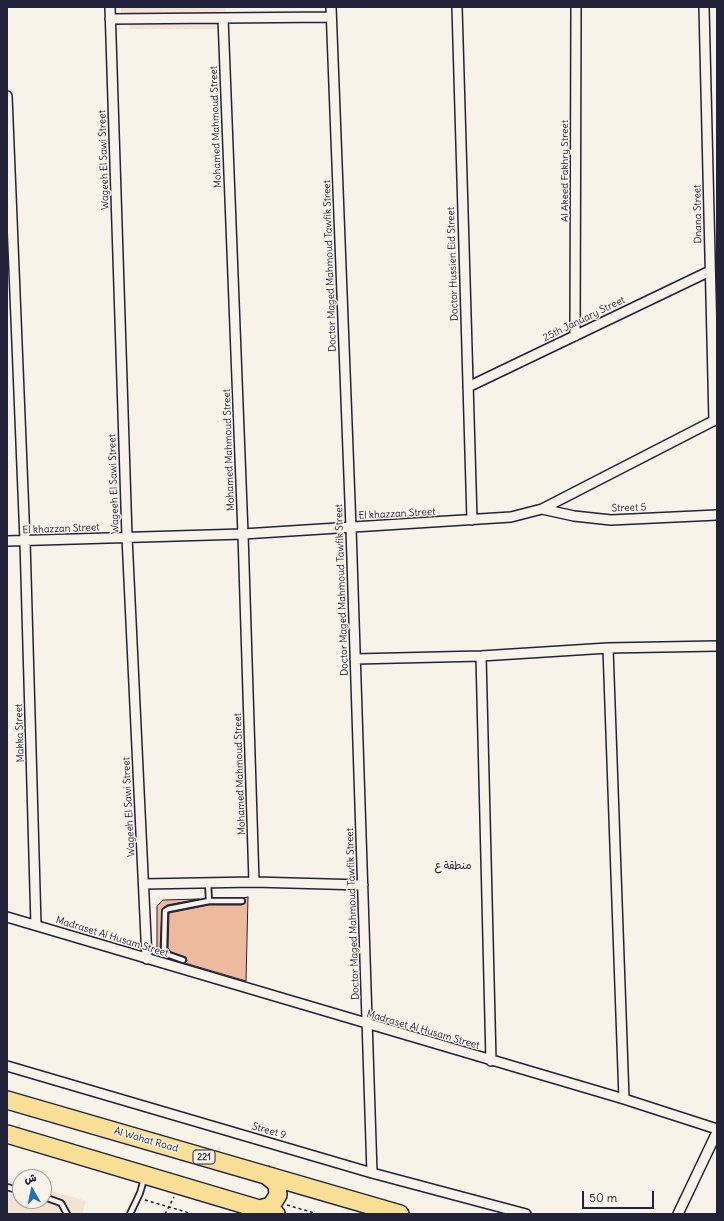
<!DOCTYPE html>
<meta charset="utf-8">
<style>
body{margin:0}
#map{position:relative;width:724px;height:1221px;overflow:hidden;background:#f7f3e8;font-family:Delius,"Playpen Sans Arabic",sans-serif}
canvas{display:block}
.frame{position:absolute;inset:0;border:8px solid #22223b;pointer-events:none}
.north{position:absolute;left:12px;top:1169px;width:40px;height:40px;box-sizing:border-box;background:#f7f3e8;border:1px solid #a29fa3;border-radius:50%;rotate:351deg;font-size:11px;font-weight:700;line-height:16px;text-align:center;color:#22223b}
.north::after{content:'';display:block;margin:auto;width:14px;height:18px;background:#1f6fb2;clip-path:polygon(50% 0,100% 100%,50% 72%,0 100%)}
.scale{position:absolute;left:582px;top:1191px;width:72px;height:18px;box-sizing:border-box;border:2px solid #22223b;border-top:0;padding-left:5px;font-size:12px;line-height:14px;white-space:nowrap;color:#22223b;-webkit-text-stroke:3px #f7f3e8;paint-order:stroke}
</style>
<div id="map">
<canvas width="724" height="1221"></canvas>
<div class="frame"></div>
<div class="north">ش</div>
<div class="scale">50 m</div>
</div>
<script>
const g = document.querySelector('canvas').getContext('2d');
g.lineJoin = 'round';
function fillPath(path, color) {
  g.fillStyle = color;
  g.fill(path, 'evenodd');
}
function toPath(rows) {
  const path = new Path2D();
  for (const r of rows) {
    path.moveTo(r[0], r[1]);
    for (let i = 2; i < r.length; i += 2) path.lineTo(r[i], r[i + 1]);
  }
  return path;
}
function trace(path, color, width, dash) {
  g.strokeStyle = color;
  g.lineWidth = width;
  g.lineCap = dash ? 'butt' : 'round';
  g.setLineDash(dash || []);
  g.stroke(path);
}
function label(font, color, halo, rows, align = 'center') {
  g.font = font + ' Delius,"Playpen Sans Arabic",sans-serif';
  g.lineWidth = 3;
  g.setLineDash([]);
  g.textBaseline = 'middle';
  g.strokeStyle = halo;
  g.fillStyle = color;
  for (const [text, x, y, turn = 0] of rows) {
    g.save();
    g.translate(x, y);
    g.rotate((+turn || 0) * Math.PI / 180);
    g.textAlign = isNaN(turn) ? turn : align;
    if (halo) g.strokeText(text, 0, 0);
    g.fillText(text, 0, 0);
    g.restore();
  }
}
fillPath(toPath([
 [121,7,226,7,227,29,131,29,121,14],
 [7,1178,20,1182,20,1201,44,1201,44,1189,86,1201,82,1214,7,1214]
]), '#f4e2d2');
const building = toPath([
 [248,897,246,981,185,963,187,961,186,957,171,952,168,948,169,913,209,905,242,905,246,901,243,898,248,897],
 [199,899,167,905,162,909,160,950,167,958,163,957,157,948,157,906,163,900,199,899]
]);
fillPath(building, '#edba9e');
trace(building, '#22223b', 1);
const lane = toPath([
 [208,883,209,901],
 [183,960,169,955,164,950,165,911,168,909,209,901,242,901],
 [7,1187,20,1191],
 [44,1197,61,1203,67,1214],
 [130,1214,140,1193,144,1179]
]);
const street = toPath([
 [110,7,127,537,147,959],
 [331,7,351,528,372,1173],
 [457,7,472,520],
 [704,7,714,421],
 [223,18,243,534,254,882],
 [110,19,331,17],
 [7,96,25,541,36,925],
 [575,336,576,7],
 [468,387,710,271],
 [542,509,574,516,611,520,717,515],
 [7,541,243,534,511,517,542,509,717,419],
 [608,648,624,1099],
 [481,656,491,1061],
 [355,659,481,656,608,648,717,646],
 [144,884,254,882,363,885],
 [7,917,624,1099,717,1129],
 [7,1066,372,1173,526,1214],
 [678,1214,717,1132]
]);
const highway = toPath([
 [7,1100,400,1214],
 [7,1134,276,1214],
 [260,1209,271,1206,278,1195,277,1184,266,1175]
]);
trace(lane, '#22223b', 8);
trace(street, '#22223b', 12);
trace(highway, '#22223b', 20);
trace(toPath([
 [145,1200,193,1214],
 [287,1205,318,1214],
 [165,1214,174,1197]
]), '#22223b', 1.5, [3, 3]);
trace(lane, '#f7f3e8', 4.5);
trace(street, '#f7f3e8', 9);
trace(highway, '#f9df96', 17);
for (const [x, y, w] of [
 [204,1157,22]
]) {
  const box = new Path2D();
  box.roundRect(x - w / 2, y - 7, w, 14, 3);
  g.fillStyle = '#f7f3e8';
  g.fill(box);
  trace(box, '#22223b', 1);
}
label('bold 9px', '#22223b', null, [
 ["221",204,1157]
]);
label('10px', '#22223b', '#f7f3e8', [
 ["Mohamed Mahmoud Street",216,127,-92],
 ["Wageeh El Sawi Street",104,160,-92],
 ["Al Akeed Fakhry Street",565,171,-90],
 ["Dnana Street",698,214,-91],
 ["Doctor Hussien Eid Street",453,264,-92],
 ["Doctor Maged Mahmoud Tawfik Street",330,266,-92],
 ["25th January Street",584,319,-26],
 ["Mohamed Mahmoud Street",229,450,-92],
 ["Wageeh El Sawi Street",114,484,-92],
 ["Street 5",629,508,-2],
 ["El khazzan Street",397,514,-3],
 ["El khazzan Street",61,529,-2],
 ["Doctor Maged Mahmoud Tawfik Street",342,590,-92],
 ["Makka Street",20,733,-92],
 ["Mohamed Mahmoud Street",240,774,-92],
 ["Wageeh El Sawi Street",129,807,-93],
 ["Doctor Maged Mahmoud Tawfik Street",353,914,-92],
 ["Madraset Al Husam Street",112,937,17],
 ["Madraset Al Husam Street",423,1030,16],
 ["Street 9",269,1131,16],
 ["Al Wahat Road",146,1140,16]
]);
label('11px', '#22223b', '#f7f3e8', [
 ["منطقة ع",453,866]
]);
</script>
